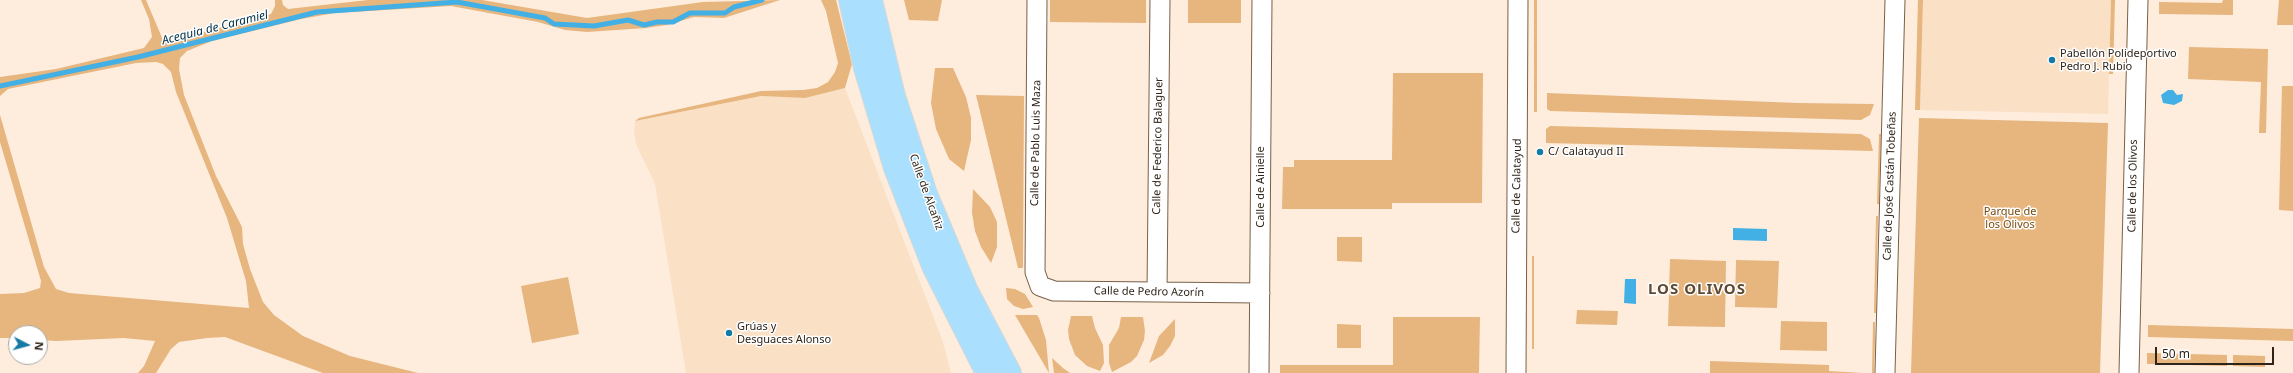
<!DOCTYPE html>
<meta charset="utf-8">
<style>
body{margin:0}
#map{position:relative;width:2293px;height:373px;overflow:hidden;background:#feeddd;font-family:"Noto Sans",sans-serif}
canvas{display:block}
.north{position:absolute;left:8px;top:325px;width:40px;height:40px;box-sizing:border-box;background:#fff;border:1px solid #aba7a3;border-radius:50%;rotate:96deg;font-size:11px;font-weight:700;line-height:16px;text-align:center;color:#2e2419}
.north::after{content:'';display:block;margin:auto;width:14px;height:18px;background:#167aa6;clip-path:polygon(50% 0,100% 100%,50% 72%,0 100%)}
.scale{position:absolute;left:2155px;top:347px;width:119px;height:18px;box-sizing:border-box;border:2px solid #2e2419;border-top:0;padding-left:5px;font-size:12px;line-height:14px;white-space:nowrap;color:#2e2419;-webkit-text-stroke:3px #fff;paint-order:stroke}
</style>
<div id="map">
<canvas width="2293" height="373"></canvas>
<div class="north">N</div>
<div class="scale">50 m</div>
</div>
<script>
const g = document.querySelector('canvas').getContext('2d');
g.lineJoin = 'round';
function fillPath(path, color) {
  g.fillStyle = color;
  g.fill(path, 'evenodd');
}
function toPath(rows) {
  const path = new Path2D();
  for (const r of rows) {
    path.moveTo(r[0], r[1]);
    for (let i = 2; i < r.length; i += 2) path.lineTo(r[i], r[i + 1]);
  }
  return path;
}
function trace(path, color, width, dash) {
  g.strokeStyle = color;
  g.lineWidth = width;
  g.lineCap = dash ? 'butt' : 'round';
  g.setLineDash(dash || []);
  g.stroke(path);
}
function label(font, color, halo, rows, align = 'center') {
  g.font = font + ' "Noto Sans",sans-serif';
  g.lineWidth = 3;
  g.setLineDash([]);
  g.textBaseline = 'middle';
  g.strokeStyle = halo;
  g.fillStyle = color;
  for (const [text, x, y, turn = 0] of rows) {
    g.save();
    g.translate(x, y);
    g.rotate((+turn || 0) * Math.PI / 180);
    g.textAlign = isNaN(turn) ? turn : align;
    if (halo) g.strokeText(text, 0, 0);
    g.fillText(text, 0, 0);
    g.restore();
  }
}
fillPath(toPath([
 [1923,0,2111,0,2108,114,1920,110],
 [845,88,943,342,951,373,686,373,655,184,636,144,634,132,635,121,761,96,805,98]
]), '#fae0c5');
fillPath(toPath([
 [141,0,146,0,163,40,171,41,271,14,275,6,275,0,282,0,283,5,288,9,368,0,482,0,587,18,703,2,780,0,724,18,694,17,667,25,646,28,587,32,565,30,538,22,451,6,335,13,301,19,212,41,187,51,180,58,179,69,184,95,216,176,242,227,243,244,250,269,263,302,274,315,303,336,350,356,418,373,323,373,225,337,207,338,179,342,171,349,156,373,138,373,144,366,155,341,124,338,56,341,40,340,40,333,16,333,16,338,0,338,0,294,24,293,40,288,41,281,0,142,0,115,44,267,56,289,69,293,249,308,246,281,227,218,176,92,171,72,163,64,156,62,136,63,8,89,0,96,0,77,56,69,144,48,152,37,149,19],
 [821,0,836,0,852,64,845,88,805,98,761,96,635,121,639,118,761,91,803,90,817,88,828,82,835,72,838,63,826,11],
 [904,0,942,0,938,21,909,20],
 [1050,0,1146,0,1146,23,1050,22],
 [1188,0,1241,0,1241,23,1188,23],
 [1534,0,1537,0,1537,112,1534,112],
 [1918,0,1923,0,1920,110,1915,110],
 [2111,0,2115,0,2113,74,2109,74],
 [2223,0,2233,0,2233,15,2159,14,2159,2,2222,3],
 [2279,0,2293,0,2293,25,2277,25],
 [2189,47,2268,49,2266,133,2259,133,2261,82,2188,79],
 [935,68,953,68,966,97,971,118,971,140,964,171,949,159,936,129,931,103],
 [1393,73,1483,73,1482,203,1392,203,1392,209,1282,209,1283,167,1294,167,1294,160,1392,160],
 [2282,86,2293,86,2293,211,2279,210],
 [1547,93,1798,103,1874,104,1870,115,1861,120,1550,111,1547,109],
 [976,95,1024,96,1023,268,1018,268],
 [1919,118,2108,123,2100,373,1911,373],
 [1550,126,1861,134,1870,139,1873,151,1546,143,1546,129],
 [1879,134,1881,134,1879,204,1877,204],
 [973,189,990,207,997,222,997,247,991,263,981,247,975,231,972,213],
 [1876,216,1878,216,1876,313,1874,313],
 [1337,237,1362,237,1362,262,1337,261],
 [1532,256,1534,256,1534,349,1532,349],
 [1670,259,1726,261,1725,327,1668,326],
 [1736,260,1779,261,1777,308,1735,307],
 [568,277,579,334,532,343,521,286],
 [1006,288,1015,289,1025,294,1033,307,1023,309,1014,306,1007,299],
 [1577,310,1618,311,1617,325,1576,324],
 [1015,315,1037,315,1039,318,1046,340,1049,373],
 [1071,316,1092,316,1095,328,1103,345,1104,363,1100,371,1087,366,1075,355,1069,339,1068,330],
 [1121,317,1143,317,1145,331,1144,340,1137,356,1131,362,1112,372,1109,363,1109,345,1119,328],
 [1393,317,1480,317,1479,373,1280,373,1280,365,1393,365],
 [1175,319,1175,336,1170,346,1163,355,1149,363,1159,336],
 [1781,321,1827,322,1827,351,1780,350],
 [1873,322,1875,322,1875,341,1874,373,1872,373],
 [1337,324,1361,325,1361,348,1337,348],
 [2148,325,2293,329,2293,341,2148,337],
 [2147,353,2227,355,2227,366,2147,364],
 [2233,355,2265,356,2265,367,2233,366],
 [1052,358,1063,368,1070,373,1054,373],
 [1710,361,1829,365,1829,371,1863,373,1710,373]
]), '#e7b57e');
fillPath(toPath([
 [2168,90,2173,90,2177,95,2183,94,2182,101,2174,105,2163,103,2161,95],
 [1733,228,1767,229,1767,241,1733,240],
 [1625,279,1636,279,1636,304,1624,303]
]), '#42b0e5');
trace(toPath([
 [0,86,138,57,317,12,457,2,545,18,554,24,594,26,628,20,644,25,657,22,673,22,690,13,725,13,734,7,762,0]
]), '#42b0e5', 5);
const minor = toPath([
 [1037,0,1035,272,1040,286,1054,291,1260,293],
 [1157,292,1160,0],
 [1259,373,1262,0],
 [1516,373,1518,0],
 [1885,373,1895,0],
 [2129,373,2138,0]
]);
const primary = toPath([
 [850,0,865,68,895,168,933,266,987,373],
 [871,0,894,96,926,194,966,289,1010,373]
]);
trace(minor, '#786048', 21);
trace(primary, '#d9d8d6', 24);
trace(minor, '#fff', 19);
trace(primary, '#aae0fd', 22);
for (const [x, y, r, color] of [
 [2052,60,4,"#167aa6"],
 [1540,152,4,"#167aa6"],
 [729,333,4,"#167aa6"]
]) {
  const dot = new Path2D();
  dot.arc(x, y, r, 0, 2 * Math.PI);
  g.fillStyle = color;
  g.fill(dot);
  trace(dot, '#fff', 1.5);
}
label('11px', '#2e2419', '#fff', [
 ["Pabellón Polideportivo",2060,54],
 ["Pedro J. Rubio",2060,67],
 ["C/ Calatayud II",1548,152],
 ["Grúas y",737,327],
 ["Desguaces Alonso",737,340]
], 'left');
label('11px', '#2e2419', '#fff', [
 ["Calle de Pablo Luis Maza",1036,143,-89],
 ["Calle de Federico Balaguer",1158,146,-89],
 ["Calle de Calatayud",1517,186,-89],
 ["Calle de José Castán Tobeñas",1890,186,-88],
 ["Calle de los Olivos",2133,186,-89],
 ["Calle de Ainielle",1261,187,-90],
 ["Calle de Alcañiz",926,192,70],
 ["Calle de Pedro Azorín",1149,292,1]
]);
label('11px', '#784b0e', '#fff', [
 ["Parque de",2010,212],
 ["los Olivos",2010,225]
]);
label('italic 12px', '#003146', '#fff', [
 ["Acequia de Caramiel",215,28,-14]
]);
g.letterSpacing = '1px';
label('bold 15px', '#5f4931', '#fff', [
 ["LOS OLIVOS",1697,290]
]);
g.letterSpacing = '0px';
</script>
